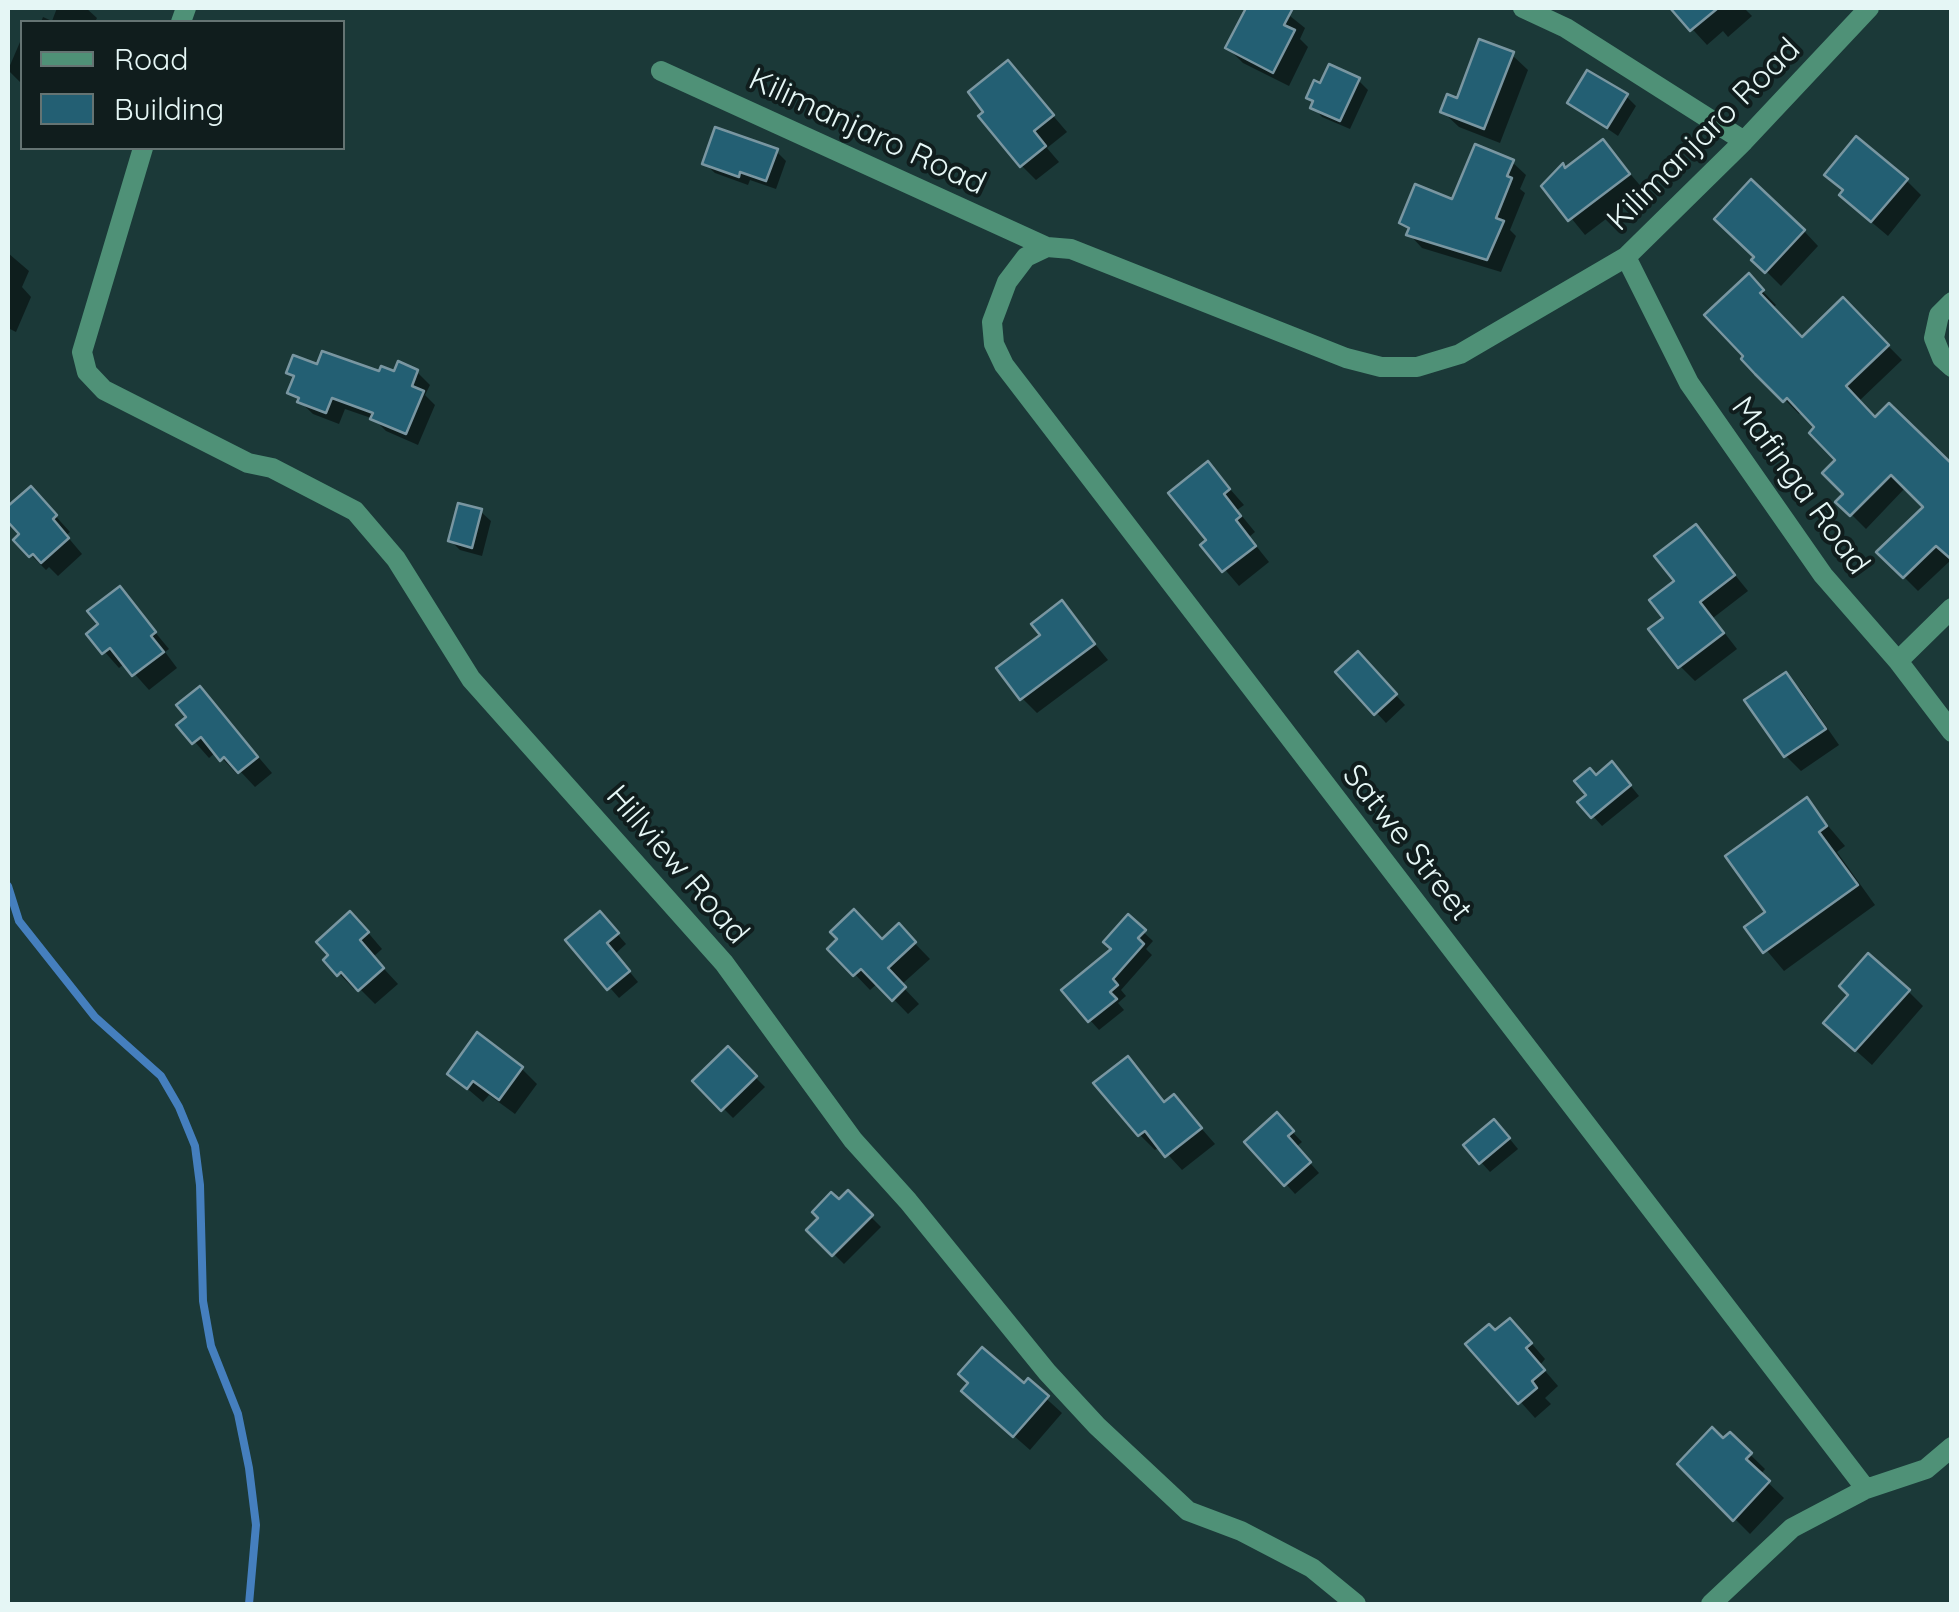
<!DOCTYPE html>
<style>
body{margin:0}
#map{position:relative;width:1959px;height:1612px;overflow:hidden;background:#1b3938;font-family:Quicksand,sans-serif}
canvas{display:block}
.frame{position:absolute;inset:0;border:10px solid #e5f6f5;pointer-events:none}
.legend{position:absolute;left:20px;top:20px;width:325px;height:130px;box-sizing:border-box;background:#101d1d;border:2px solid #657473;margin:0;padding:12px 18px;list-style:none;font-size:30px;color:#e5f6f5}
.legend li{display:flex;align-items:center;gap:20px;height:50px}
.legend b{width:50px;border:2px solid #657473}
</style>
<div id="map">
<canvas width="1959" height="1612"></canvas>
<div class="frame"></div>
<ul class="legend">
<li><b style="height:12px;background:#4f9177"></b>Road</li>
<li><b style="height:28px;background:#235f73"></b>Building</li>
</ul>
</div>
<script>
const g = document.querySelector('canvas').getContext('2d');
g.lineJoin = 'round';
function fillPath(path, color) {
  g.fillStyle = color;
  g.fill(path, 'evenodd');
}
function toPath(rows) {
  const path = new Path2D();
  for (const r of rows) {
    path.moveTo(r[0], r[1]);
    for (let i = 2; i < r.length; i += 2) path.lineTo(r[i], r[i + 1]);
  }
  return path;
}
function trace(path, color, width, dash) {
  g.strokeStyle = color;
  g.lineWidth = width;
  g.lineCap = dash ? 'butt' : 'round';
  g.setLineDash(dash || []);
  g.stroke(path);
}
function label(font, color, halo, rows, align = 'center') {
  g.font = font + ' Quicksand,sans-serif';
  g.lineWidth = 8;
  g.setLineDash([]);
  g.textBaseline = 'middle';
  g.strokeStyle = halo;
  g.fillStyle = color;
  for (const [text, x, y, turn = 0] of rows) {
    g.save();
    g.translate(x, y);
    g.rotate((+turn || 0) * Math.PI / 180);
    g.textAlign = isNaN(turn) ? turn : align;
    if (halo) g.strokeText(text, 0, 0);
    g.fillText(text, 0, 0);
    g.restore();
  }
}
fillPath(toPath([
 [57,8,86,8,97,18,95,22,41,22,43,17,52,21],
 [1249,8,1266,14,1269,8,1280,8,1305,28,1300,39,1308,47,1289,86,1243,63,1228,48],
 [1673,8,1744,8,1752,16,1728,37,1723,31,1707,45],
 [20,42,22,43,22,84,8,70],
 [1512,55,1528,70,1500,143,1459,127,1443,112],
 [1008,63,1067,132,1047,148,1059,162,1036,180,1021,165],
 [1358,80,1368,90,1350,129,1322,117,1313,107,1315,103,1309,97],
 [1626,96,1636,106,1618,136,1570,103],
 [1603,142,1644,190,1585,235,1545,186],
 [776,151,786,161,776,189,750,180,748,185,715,173,705,164],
 [1512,162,1526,175,1520,189,1525,193,1510,230,1516,236,1501,272,1422,248,1409,234,1410,231,1402,223,1453,203],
 [1906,180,1921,195,1888,236,1857,210],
 [1804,231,1818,246,1781,286,1755,260],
 [8,253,29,271,22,287,31,297,16,332,8,328],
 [1749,277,1776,305,1772,309,1802,340,1843,300,1902,360,1858,402,1875,420,1889,406,1949,465,1944,470,1952,477,1952,559,1918,591,1879,552,1927,507,1906,487,1866,529,1839,502,1846,494,1825,473,1838,460,1812,433,1818,427,1802,411,1799,414,1744,359,1746,356,1708,315],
 [319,367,380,374,417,372,430,385,425,395,435,405,418,445,386,431,374,419,345,409,339,424,313,414,290,392,295,379,289,372],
 [1208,464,1244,505,1237,510,1255,532,1249,537,1269,562,1239,586,1204,545,1210,541],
 [31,489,70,532,66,535,82,554,58,576,49,567,46,570,31,555,22,535,8,518,8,510],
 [481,512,491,521,482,556,460,550,450,540],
 [1696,527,1748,591,1713,618,1737,649,1695,681,1680,666,1666,619],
 [120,590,169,649,165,652,177,668,149,690,125,663,119,668,89,634,101,625],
 [1062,604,1108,660,1037,713,1022,698,1043,636],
 [1358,655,1405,705,1386,723,1339,672],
 [1786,675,1801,690,1839,745,1801,771,1786,756],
 [214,705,272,773,255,787,240,771,237,774,216,752,209,758,180,725],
 [1621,774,1639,796,1602,826,1593,816,1589,795,1596,777],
 [1807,801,1845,846,1837,852,1875,905,1784,971,1748,928,1769,912],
 [1128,918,1153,941,1146,949,1152,955,1121,990,1126,996,1118,1003,1124,1010,1099,1030,1090,1020],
 [609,924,626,944,615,954,638,982,619,998,568,940],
 [899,927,930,959,901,985,919,1004,908,1014,878,983,870,990,831,949,883,942],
 [365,929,382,949,373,957,398,984,375,1004,357,986,354,989,326,960],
 [1908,991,1923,1006,1872,1065,1842,1038,1851,995],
 [728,1050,765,1087,733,1118,696,1081],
 [1127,1059,1166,1104,1174,1097,1215,1144,1182,1170,1160,1146,1155,1150,1140,1135,1097,1083],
 [522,1069,537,1084,515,1114,489,1095,483,1102,450,1074],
 [1277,1116,1302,1142,1296,1147,1319,1173,1295,1194,1286,1184],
 [1504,1132,1518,1149,1490,1172,1481,1162],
 [848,1194,881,1227,844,1264,809,1230],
 [1525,1336,1545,1359,1540,1365,1558,1386,1545,1398,1551,1404,1535,1418,1469,1344],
 [1028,1382,1062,1413,1030,1450,980,1406],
 [1730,1435,1765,1469,1760,1475,1784,1498,1750,1534,1680,1464]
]), '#0007');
trace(toPath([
 [8,886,19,921,95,1017,161,1076,179,1107,195,1146,200,1185,203,1301,211,1346,238,1414,249,1468,256,1525,249,1604]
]), '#457fbe', 8);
const building = toPath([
 [1246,8,1293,8,1284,25,1295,30,1273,73,1225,48,1246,8],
 [1670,8,1718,8,1690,31,1670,8],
 [1479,39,1514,52,1484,129,1440,112,1447,94,1457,98,1479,39],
 [1008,60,1054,115,1034,131,1046,146,1020,167,978,116,983,112,968,92,1008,60],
 [1329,64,1360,78,1340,121,1310,108,1313,101,1306,98,1314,80,1320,83,1329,64],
 [1587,70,1628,94,1607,128,1567,103,1587,70],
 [715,127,778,149,766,181,740,172,739,177,702,164,715,127],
 [1856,136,1908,179,1871,222,1839,195,1843,190,1824,175,1856,136],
 [1603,139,1630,174,1568,221,1541,186,1563,163,1565,168,1603,139],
 [1475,144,1514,160,1507,176,1512,178,1496,218,1504,221,1487,260,1406,235,1409,228,1399,223,1415,184,1452,199,1475,144],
 [1751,179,1805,230,1765,273,1751,260,1754,257,1714,219,1751,179],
 [1749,273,1764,290,1760,293,1802,337,1843,297,1889,345,1846,386,1875,417,1889,403,1952,464,1952,560,1936,546,1903,578,1876,552,1923,507,1891,475,1850,516,1835,502,1843,494,1822,473,1835,460,1809,433,1814,427,1787,398,1783,402,1755,374,1741,359,1743,356,1704,315,1749,273],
 [322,351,379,371,381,366,394,371,398,361,418,370,412,386,424,391,406,434,370,419,373,413,332,398,326,413,297,402,299,398,287,393,294,376,286,373,293,355,317,364,322,351],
 [1208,461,1230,489,1224,494,1241,516,1236,520,1256,546,1222,572,1200,545,1206,540,1168,493,1208,461],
 [31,486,57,515,53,519,69,538,41,563,33,554,29,557,13,540,19,534,8,522,8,506,31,486],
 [458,503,482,509,472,548,448,541,458,503],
 [1696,524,1735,575,1700,602,1724,633,1678,668,1648,629,1663,618,1649,600,1674,581,1654,556,1696,524],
 [120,586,156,632,151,636,164,652,132,676,110,648,102,654,86,634,98,624,87,611,120,586],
 [1062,600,1095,644,1020,700,996,668,1040,635,1031,624,1062,600],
 [1358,651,1397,694,1374,715,1335,672,1358,651],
 [1786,672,1826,729,1784,757,1744,700,1786,672],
 [200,686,258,757,238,773,224,757,220,761,201,737,192,744,176,725,186,717,176,705,200,686],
 [1612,761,1631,785,1591,818,1577,802,1586,795,1574,781,1590,768,1596,775,1612,761],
 [1807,797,1827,826,1819,832,1858,885,1763,953,1744,927,1765,912,1725,856,1807,797],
 [854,909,882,939,899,923,916,942,888,968,906,987,892,1001,861,969,853,976,827,949,837,939,830,932,854,909],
 [350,911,369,932,360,940,384,968,358,991,341,972,337,976,323,960,328,955,316,942,350,911],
 [600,911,619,933,607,943,630,971,607,990,565,940,600,911],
 [1128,914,1146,930,1138,938,1144,944,1113,979,1118,985,1110,992,1117,999,1088,1022,1061,990,1111,949,1103,942,1128,914],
 [1868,953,1910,990,1855,1051,1823,1023,1848,995,1839,986,1868,953],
 [477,1032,523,1067,499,1100,473,1081,467,1089,447,1074,477,1032],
 [728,1046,757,1076,721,1111,692,1081,728,1046],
 [1128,1056,1164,1102,1174,1094,1202,1128,1165,1157,1145,1131,1138,1136,1093,1083,1128,1056],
 [1277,1112,1294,1131,1288,1136,1311,1162,1284,1186,1244,1142,1277,1112],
 [1494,1119,1510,1138,1479,1164,1463,1145,1494,1119],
 [848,1190,873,1215,832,1256,806,1230,818,1218,812,1212,831,1192,839,1199,848,1190],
 [1510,1318,1532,1343,1526,1348,1545,1370,1532,1381,1537,1388,1518,1404,1465,1344,1489,1324,1495,1330,1510,1318],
 [982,1347,1024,1383,1028,1378,1049,1396,1013,1437,961,1391,968,1383,958,1374,982,1347],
 [1712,1427,1723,1438,1730,1432,1752,1453,1746,1459,1770,1481,1733,1521,1677,1464,1712,1427]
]);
fillPath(building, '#235f73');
trace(building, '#7996a1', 2.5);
trace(toPath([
 [1523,8,1566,28,1744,141],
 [181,22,186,8],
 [661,71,1047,247],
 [143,148,82,352,87,372,104,390,248,463,272,468,355,511,396,559,471,679,724,963,853,1140,908,1201,1047,1372,1097,1426,1188,1511,1241,1531,1312,1568,1356,1604],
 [1626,257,1689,383,1823,575,1898,661,1952,732],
 [1952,302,1939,315,1934,338,1942,358,1952,367],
 [1898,661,1952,608],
 [1866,1489,1004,365,994,344,992,322,1007,282,1026,257,1047,247,1071,249,1346,358,1381,367,1417,367,1460,354,1626,257,1744,141,1869,8],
 [1711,1604,1792,1528,1866,1489,1926,1469,1952,1447]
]), '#4f9177', 20);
label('32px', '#e5f6f5', '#101d1d', [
 ["Kilimanjaro Road",867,132,25],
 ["Kilimanjaro Road",1704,135,-45],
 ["Mafinga Road",1800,486,54],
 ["Satwe Street",1407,843,52],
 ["Hillview Road",677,865,49]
]);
</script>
